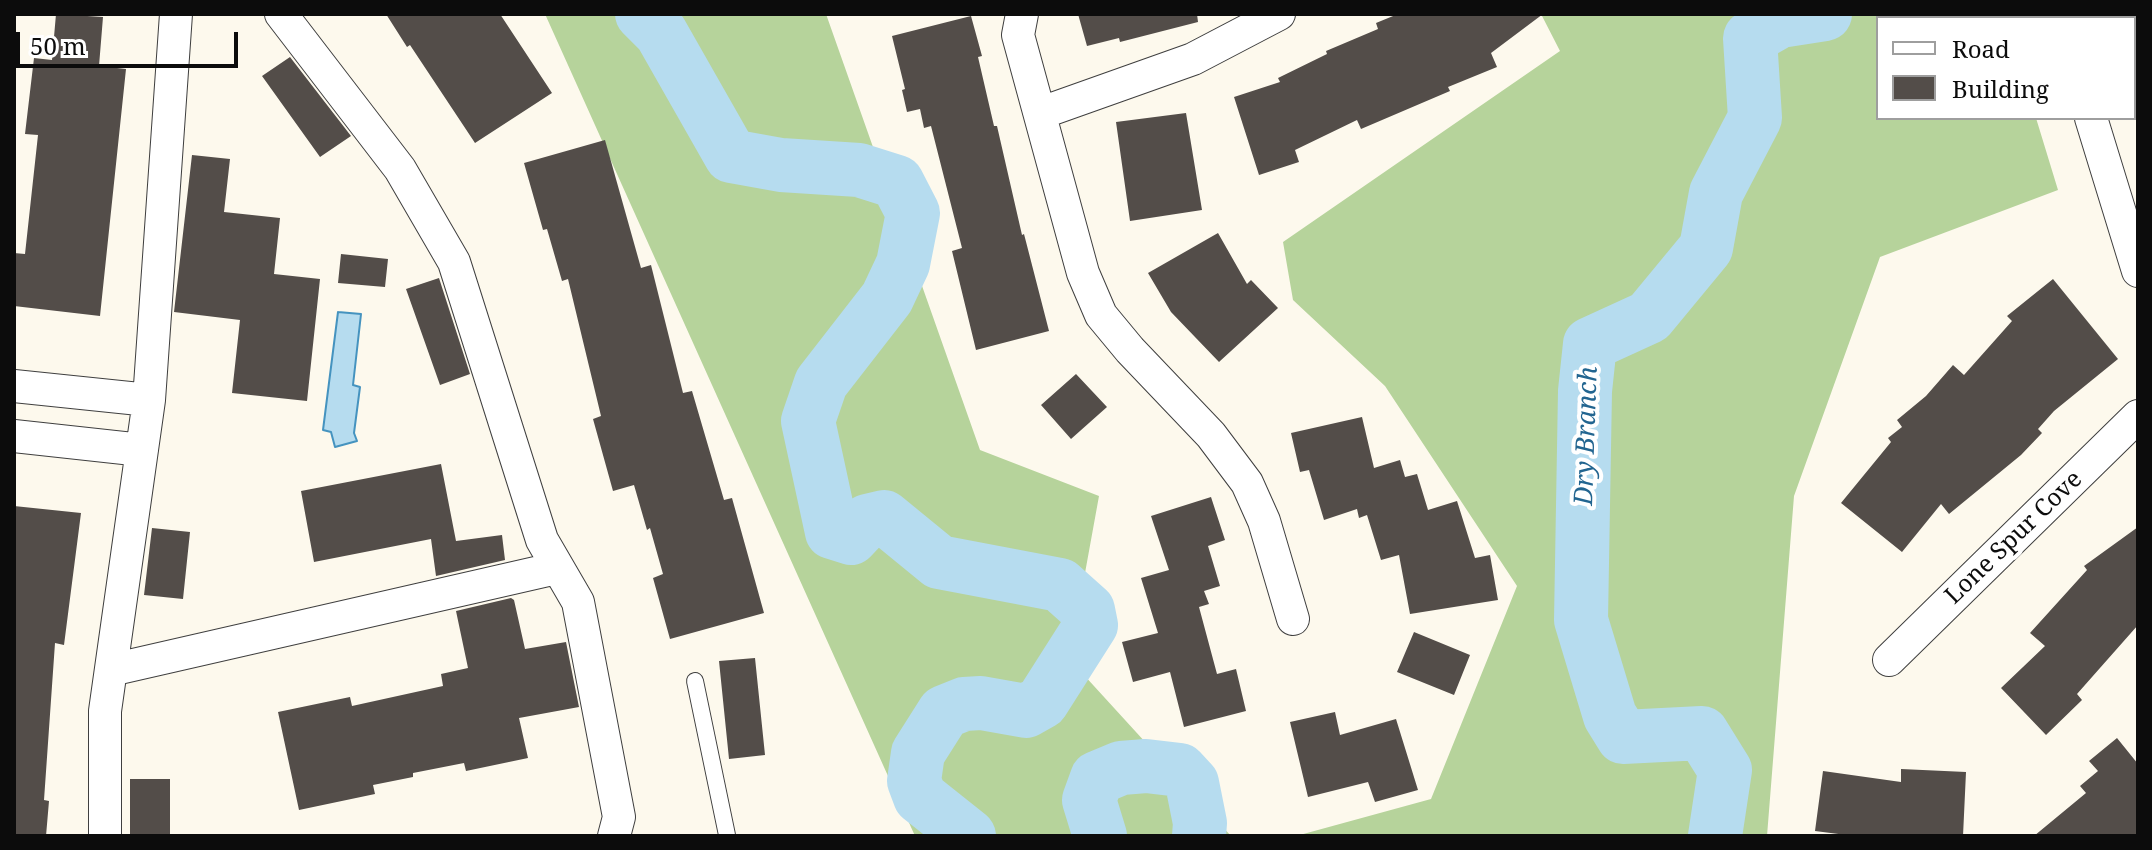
<!DOCTYPE html>
<style>
body{margin:0}
#map{position:relative;width:2152px;height:850px;overflow:hidden;background:#fdf9ed;font-family:"Noto Serif",serif}
canvas{display:block}
.frame{position:absolute;inset:0;border:16px solid #0c0c0c;pointer-events:none}
.legend{position:absolute;left:1876px;top:16px;width:260px;height:104px;box-sizing:border-box;background:#fff;border:2px solid #9e9e9e;margin:0;padding:10px 14px;list-style:none;font-size:24px;color:#0c0c0c}
.legend li{display:flex;align-items:center;gap:16px;height:40px}
.legend b{width:40px;border:2px solid #9e9e9e}
.scale{position:absolute;left:16px;top:32px;width:222px;height:36px;box-sizing:border-box;border:4px solid #0c0c0c;border-top:0;padding-left:10px;font-size:24px;line-height:28px;white-space:nowrap;color:#0c0c0c;-webkit-text-stroke:6px #fff;paint-order:stroke}
</style>
<div id="map">
<canvas width="2152" height="850"></canvas>
<div class="frame"></div>
<ul class="legend">
<li><b style="height:10px;background:#fff"></b>Road</li>
<li><b style="height:22px;background:#534d49"></b>Building</li>
</ul>
<div class="scale">50 m</div>
</div>
<script>
const g = document.querySelector('canvas').getContext('2d');
g.lineJoin = 'round';
function fillPath(path, color) {
  g.fillStyle = color;
  g.fill(path, 'evenodd');
}
function toPath(rows) {
  const path = new Path2D();
  for (const r of rows) {
    path.moveTo(r[0], r[1]);
    for (let i = 2; i < r.length; i += 2) path.lineTo(r[i], r[i + 1]);
  }
  return path;
}
function trace(path, color, width, dash) {
  g.strokeStyle = color;
  g.lineWidth = width;
  g.lineCap = dash ? 'butt' : 'round';
  g.setLineDash(dash || []);
  g.stroke(path);
}
function label(font, color, halo, rows, align = 'center') {
  g.font = font + ' "Noto Serif",serif';
  g.lineWidth = 8;
  g.setLineDash([]);
  g.textBaseline = 'middle';
  g.strokeStyle = halo;
  g.fillStyle = color;
  for (const [text, x, y, turn = 0] of rows) {
    g.save();
    g.translate(x, y);
    g.rotate((+turn || 0) * Math.PI / 180);
    g.textAlign = isNaN(turn) ? turn : align;
    if (halo) g.strokeText(text, 0, 0);
    g.fillText(text, 0, 0);
    g.restore();
  }
}
fillPath(toPath([
 [545,14,826,14,980,450,1099,496,1081,595,1083,674,1231,836,915,836],
 [1541,14,2004,14,2005,18,1878,18,1878,118,2036,118,2058,190,1880,257,1794,496,1767,836,1296,836,1431,799,1517,586,1385,386,1293,300,1283,242,1560,51]
]), '#b6d39b');
const water = toPath([
 [338,312,361,314,353,385,360,387,354,433,357,441,335,447,331,432,323,430,338,312]
]);
fillPath(water, '#b6dcef');
trace(water, '#4593bf', 2);
trace(toPath([
 [642,14,661,33,731,156,781,165,859,170,897,182,913,213,903,264,887,298,821,383,808,421,832,532,851,538,867,521,884,517,939,562,1060,585,1088,610,1091,625,1042,702,1026,711,981,703,964,704,944,712,918,753,914,781,920,797,969,836],
 [1952,14,1966,18],
 [2134,59,2138,59],
 [1100,836,1089,800,1097,778,1121,768,1146,766,1180,770,1192,783,1200,823,1199,836],
 [1715,836,1725,770,1702,733,1623,737,1610,716,1581,620,1585,391,1590,344,1649,317,1706,248,1716,193,1755,118,1750,38,1780,21,1825,14]
]), '#b6dcef', 54);
fillPath(toPath([
 [56,14,103,17,99,66,126,69,100,316,14,306,14,253,25,254,38,135,25,134,34,58,52,60],
 [386,14,500,14,552,93,475,143,410,45,407,47],
 [1078,14,1197,14,1198,22,1120,42,1119,38,1087,46],
 [1398,14,1543,14,1491,53,1497,67,1448,87,1450,91,1361,129,1357,120,1295,150,1299,162,1259,175,1234,97,1280,82,1278,78,1327,54,1326,51,1378,29,1376,23],
 [971,16,982,56,978,57,994,126,997,126,1022,235,1024,234,1049,331,976,350,952,251,962,248,931,126,924,128,920,109,907,112,902,90,905,89,892,36],
 [290,57,351,136,320,157,262,76],
 [1186,113,1202,210,1130,221,1116,122],
 [605,140,641,268,651,265,683,393,692,391,724,500,732,498,764,613,670,639,653,578,663,574,650,528,647,530,634,485,613,491,593,419,601,416,568,279,562,281,547,229,543,230,524,163],
 [192,155,230,159,224,212,280,218,274,274,320,279,307,401,232,393,240,320,174,312],
 [1218,233,1247,284,1251,280,1278,308,1219,362,1171,312,1148,273],
 [341,254,388,259,385,287,338,283],
 [439,278,470,374,440,385,406,289],
 [2053,279,2118,359,2054,411,2038,429,2042,433,2021,455,1949,514,1941,504,1902,552,1841,503,1891,442,1888,438,1902,427,1897,420,1926,396,1953,365,1964,375,2012,321,2007,316],
 [1076,374,1107,407,1071,439,1041,405],
 [1362,417,1374,468,1400,460,1405,477,1417,474,1428,510,1457,501,1475,558,1490,555,1498,600,1410,614,1399,555,1381,560,1367,515,1359,518,1357,509,1324,520,1309,470,1300,472,1291,433],
 [441,464,456,541,502,535,505,560,436,576,431,539,314,562,301,491],
 [1211,497,1225,540,1208,546,1220,586,1204,591,1209,604,1199,607,1217,674,1236,669,1246,711,1184,727,1170,672,1133,682,1122,642,1158,633,1141,578,1169,570,1151,516],
 [14,506,81,513,64,645,55,643,44,800,49,801,46,836,14,836],
 [2138,527,2138,625,2077,694,2082,700,2046,735,2001,688,2045,646,2030,633,2087,570,2084,566],
 [152,528,190,532,183,599,144,595],
 [511,598,514,600,525,649,566,642,579,707,519,718,528,758,466,771,464,763,413,773,413,777,373,785,375,794,299,810,278,712,350,697,352,706,443,686,441,674,468,668,456,611],
 [1414,632,1470,655,1454,695,1397,672],
 [755,658,765,755,729,759,719,661],
 [1335,712,1340,735,1396,719,1418,790,1375,802,1368,782,1308,797,1290,722],
 [2117,738,2138,764,2138,836,2034,836,2086,793,2080,786,2098,771,2089,761],
 [1901,769,1966,772,1963,836,1854,836,1815,831,1823,771,1901,782],
 [130,779,170,779,170,836,130,836]
]), '#534d49');
const lane = toPath([
 [695,681,727,835]
]);
const street = toPath([
 [281,14,400,169,454,262,542,540,578,602,619,817,614,836],
 [1022,14,1018,35,1083,273,1101,315,1130,350,1211,435,1247,483,1264,521,1293,619],
 [2061,14,2062,18],
 [1041,113,1193,59,1279,14],
 [2091,118,2138,271],
 [14,386,149,400],
 [14,436,142,450],
 [1889,660,2138,416],
 [111,670,557,568],
 [105,836,105,711,149,400,176,14]
]);
trace(lane, '#3f3f3f', 18);
trace(street, '#3f3f3f', 34);
trace(lane, '#fff', 16);
trace(street, '#fff', 32);
label('24px', '#0c0c0c', '#fff', [
 ["Lone Spur Cove",2014,538,-44]
]);
label('italic 26px', '#226590', '#fff', [
 ["Dry Branch",1587,436,-88]
]);
</script>
